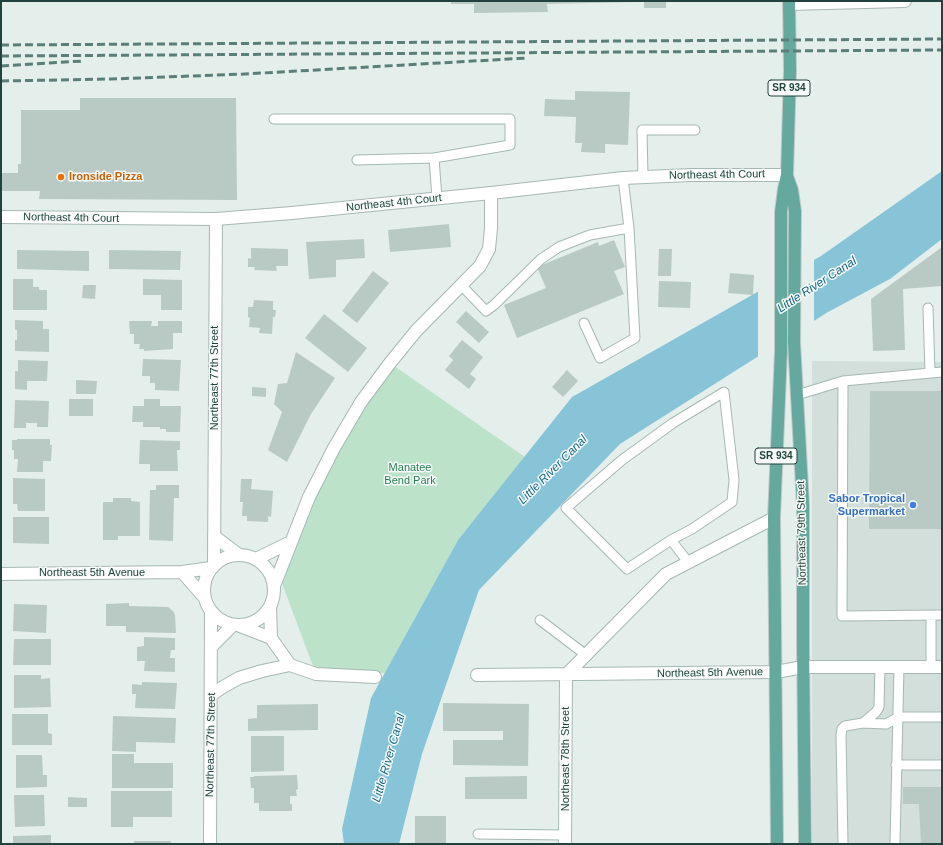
<!DOCTYPE html>
<style>
body{margin:0}
#map{position:relative;width:943px;height:845px;overflow:hidden;background:#e4efeb;font-family:Arial,sans-serif}
canvas{display:block}
.frame{position:absolute;inset:0;border:2px solid #22433d;pointer-events:none}
</style>
<div id="map">
<canvas width="943" height="845"></canvas>
<div class="frame"></div>
</div>
<script>
const g = document.querySelector('canvas').getContext('2d');
g.lineJoin = 'round';
function fillPath(path, color) {
  g.fillStyle = color;
  g.fill(path, 'evenodd');
}
function toPath(rows) {
  const path = new Path2D();
  for (const r of rows) {
    if (r.length === 3) {
      path.moveTo(r[0] + r[2], r[1]);
      path.arc(r[0], r[1], r[2], 0, 2 * Math.PI);
      continue;
    }
    path.moveTo(r[0], r[1]);
    for (let i = 2; i < r.length; i += 2) path.lineTo(r[i], r[i + 1]);
  }
  return path;
}
function trace(path, color, width, dash) {
  g.strokeStyle = color;
  g.lineWidth = width;
  g.lineCap = dash ? 'butt' : 'round';
  g.setLineDash(dash || []);
  g.stroke(path);
}
function label(font, color, halo, rows, align = 'center') {
  g.font = font + ' Arial,sans-serif';
  g.lineWidth = 3;
  g.setLineDash([]);
  g.textBaseline = 'middle';
  g.strokeStyle = halo;
  g.fillStyle = color;
  for (const [text, x, y, turn = 0] of rows) {
    g.save();
    g.translate(x, y);
    g.rotate((+turn || 0) * Math.PI / 180);
    g.textAlign = isNaN(turn) ? turn : align;
    if (halo) g.strokeText(text, 0, 0);
    g.fillText(text, 0, 0);
    g.restore();
  }
}
fillPath(toPath([
 [812,361,942,362,942,844,812,844]
]), '#d2dfda');
fillPath(toPath([
 [390,363,525,457,458,540,385,673,316,674,277,570,309,497]
]), '#bce2ca');
fillPath(toPath([
 [942,171,942,239,890,279,828,312,620,444,479,590,422,754,399,844,344,844,342,829,371,698,458,540,572,397,821,256]
]), '#88c4d8');
fillPath(toPath([
 [814,258,814,323,758,359,758,290]
]), '#e4efeb');
fillPath(toPath([
 [451,1,638,1,638,2,547,4,548,12,474,13,474,4,451,4],
 [644,1,666,1,666,8,644,8],
 [575,91,630,92,628,145,605,144,605,153,581,152,582,143,575,143,576,117,544,116,545,99,575,100],
 [80,98,236,98,237,200,39,199,40,191,1,191,1,173,18,173,18,164,21,164,21,110,80,110],
 [449,224,451,247,390,252,388,230],
 [364,239,365,258,336,260,336,277,309,279,306,242],
 [614,240,625,267,614,271,624,294,517,338,504,305,546,288,537,267,598,242,599,246],
 [942,247,942,286,903,289,905,350,873,351,871,299],
 [251,248,288,249,288,266,276,266,277,271,254,270,255,267,248,267,248,258,251,259],
 [659,249,672,249,671,276,658,276],
 [17,250,89,251,89,271,17,269],
 [109,250,181,251,180,270,109,269],
 [373,271,389,283,357,323,342,311],
 [730,273,754,275,753,295,728,293],
 [13,279,33,279,33,287,39,287,39,290,47,290,47,310,13,310],
 [143,279,182,280,182,310,161,310,161,295,143,295],
 [659,281,691,282,690,308,658,307],
 [83,285,96,285,95,299,82,298],
 [254,300,273,301,273,310,276,310,275,317,273,317,272,334,259,333,260,328,249,327,250,318,248,317,248,307,253,307],
 [466,311,489,332,479,343,456,322],
 [324,314,367,348,348,372,305,338],
 [15,320,43,321,43,329,49,329,49,352,15,351,15,340,17,340,17,330,15,330],
 [129,321,152,321,151,326,158,326,158,321,182,321,182,333,173,333,173,349,144,351,144,349,139,349,140,344,134,344,134,334,130,334],
 [462,340,483,357,470,374,476,379,469,389,445,370,453,360,449,356],
 [296,352,335,378,311,414,287,462,268,450,282,412,274,404,278,384,287,383],
 [143,359,181,360,179,391,155,390,155,383,150,383,150,376,142,376],
 [18,360,48,361,47,381,27,381,27,390,15,389,15,371,18,371],
 [567,370,578,381,563,397,552,387],
 [76,380,97,381,96,394,76,394],
 [252,387,266,388,266,397,252,396],
 [870,391,942,391,942,529,869,529],
 [69,399,93,399,93,416,69,416],
 [144,399,160,399,160,406,181,406,180,432,166,432,166,429,160,429,160,427,143,427,143,422,132,422,133,406,144,406],
 [15,400,49,401,48,427,37,427,37,423,26,423,26,428,14,428],
 [17,439,50,439,50,445,52,445,51,461,43,461,43,472,17,472,18,459,14,459,14,450,12,450,12,440,17,440],
 [140,440,180,441,180,450,177,450,178,471,150,471,150,464,139,464],
 [13,478,45,479,45,511,18,511,17,504,13,504],
 [241,479,252,479,251,489,273,491,271,517,268,516,268,522,247,521,247,516,242,516,243,502,240,502],
 [156,485,179,485,179,498,174,498,173,541,149,540,150,490,156,490],
 [113,498,131,498,131,501,140,502,140,536,118,536,118,540,103,540,103,502,113,502],
 [13,517,49,517,49,544,13,543],
 [129,603,129,606,168,607,173,611,175,615,176,633,126,632,126,626,106,626,106,604],
 [14,604,47,605,46,633,13,631],
 [144,637,175,638,175,650,171,650,170,658,175,658,175,672,144,671,145,661,137,661,137,647,144,646],
 [14,639,51,639,51,665,13,665],
 [14,675,41,675,41,679,50,678,51,707,14,708],
 [142,682,177,683,175,709,135,708,136,694,132,694,132,684,142,685],
 [443,703,529,704,528,766,453,765,453,740,503,740,503,731,443,731],
 [318,704,318,730,248,731,248,719,257,718,257,705],
 [12,714,48,714,48,733,52,734,52,745,12,745],
 [113,716,176,718,175,743,136,742,136,752,112,751],
 [251,736,284,736,284,771,251,772],
 [112,754,134,754,134,763,173,763,173,788,112,788],
 [16,755,42,755,43,775,47,775,47,787,16,788],
 [297,775,298,789,296,790,297,796,290,796,290,804,292,804,292,811,259,811,259,803,254,803,254,788,251,788,250,777,254,777,254,776],
 [527,776,527,799,465,799,465,777],
 [903,787,942,787,942,844,921,844,919,804,903,804],
 [111,791,172,791,172,817,133,817,133,827,111,827],
 [14,795,44,795,45,826,15,827],
 [68,797,87,798,87,807,68,807],
 [415,816,446,816,446,844,415,844],
 [51,835,51,844,13,844,13,836],
 [134,841,171,841,171,844,134,844]
]), '#b9cac5');
const service = toPath([
 [274,119,510,119,510,145,434,158,437,198],
 [357,160,434,158],
 [643,176,642,130,695,130],
 [461,285,486,311,494,305,541,259,559,247,590,235,629,228],
 [928,308,930,373],
 [584,323,600,358,635,338,629,228,623,178],
 [843,381,842,616,942,615],
 [797,395,843,381,942,372],
 [671,540,627,569,566,508,622,460,673,423,724,392,734,480,732,502,692,529,671,540,688,562],
 [931,616,931,667],
 [540,620,586,655],
 [863,723,876,712,879,707,880,667],
 [896,765,942,765],
 [478,834,565,835],
 [843,844,841,735,842,729,845,726,863,723,886,724,899,717,942,717],
 [895,844,899,667]
]);
const minor = toPath([
 [789,4,905,1],
 [214,536,239,555],
 [239,590,35],
 [256,559,291,542],
 [214,565,216,219],
 [182,572,204,597],
 [1,574,182,572,211,568],
 [274,586,309,497,334,448,361,402,390,363,416,331,480,266,489,249,491,228,491,193],
 [270,606,271,638],
 [240,626,271,638,290,665,316,674,375,677],
 [212,646,233,625],
 [477,675,776,672,803,667,942,667],
 [211,695,223,687,239,678,262,671,290,665],
 [210,844,211,612],
 [565,844,566,675,666,574,774,518]
]);
const tertiary = toPath([
 [1,217,216,219,292,213,491,193,623,178,691,175,787,175]
]);
const primary = toPath([
 [787,176,792,190,795,211,794,342,803,505,803,641,805,844],
 [777,844,774,518,781,351,781,212,784,189,787,175,790,71,789,1]
]);
trace(service, '#a6b8b3', 11);
trace(minor, '#a6b8b3', 14);
trace(tertiary, '#a6b8b3', 14);
trace(primary, '#c1cac9', 14);
trace(service, '#fff', 9);
trace(minor, '#fff', 12);
trace(tertiary, '#fff', 12);
trace(primary, '#65a89d', 12);
trace(toPath([
 [1,45,942,39],
 [1,56,942,50],
 [1,66,83,61],
 [1,81,111,79,245,74,527,58]
]), '#5c7e78', 3, [8, 4]);
for (const [x, y, r, color] of [
 [61,177,4,"#e8710a"],
 [913,505,4,"#3f7fe0"]
]) {
  const dot = new Path2D();
  dot.arc(x, y, r, 0, 2 * Math.PI);
  g.fillStyle = color;
  g.fill(dot);
  trace(dot, '#f6fbf9', 1.5);
}
for (const [x, y, w] of [
 [789,88,42],
 [776,456,42]
]) {
  const box = new Path2D();
  box.roundRect(x - w / 2, y - 8, w, 16, 3);
  g.fillStyle = '#f6fbf9';
  g.fill(box);
  trace(box, '#22433d', 1);
}
label('bold 10px', '#22433d', null, [
 ["SR 934",789,88],
 ["SR 934",776,456]
]);
label('11px', '#22433d', '#f6fbf9', [
 ["Northeast 4th Court",717,175,-1],
 ["Northeast 4th Court",394,203,-6],
 ["Northeast 4th Court",71,218,1],
 ["Northeast 77th Street",215,378,-90],
 ["Northeast 79th Street",802,533,-91],
 ["Northeast 5th Avenue",92,573],
 ["Northeast 5th Avenue",710,673,-1],
 ["Northeast 77th Street",211,745,-89],
 ["Northeast 78th Street",566,759,-90]
]);
label('bold 11px', '#c56008', '#f6fbf9', [
 ["Ironside Pizza",69,177]
], 'left');
label('11px', '#287e51', '#f6fbf9', [
 ["Manatee",410,468],
 ["Bend Park",410,481]
]);
label('bold 11px', '#366cbe', '#f6fbf9', [
 ["Sabor Tropical",905,499],
 ["Supermarket",905,512]
], 'right');
label('italic 12px', '#156885', '#f6fbf9', [
 ["Little River Canal",817,285,-33],
 ["Little River Canal",553,470,-45],
 ["Little River Canal",389,758,-74]
]);
</script>
